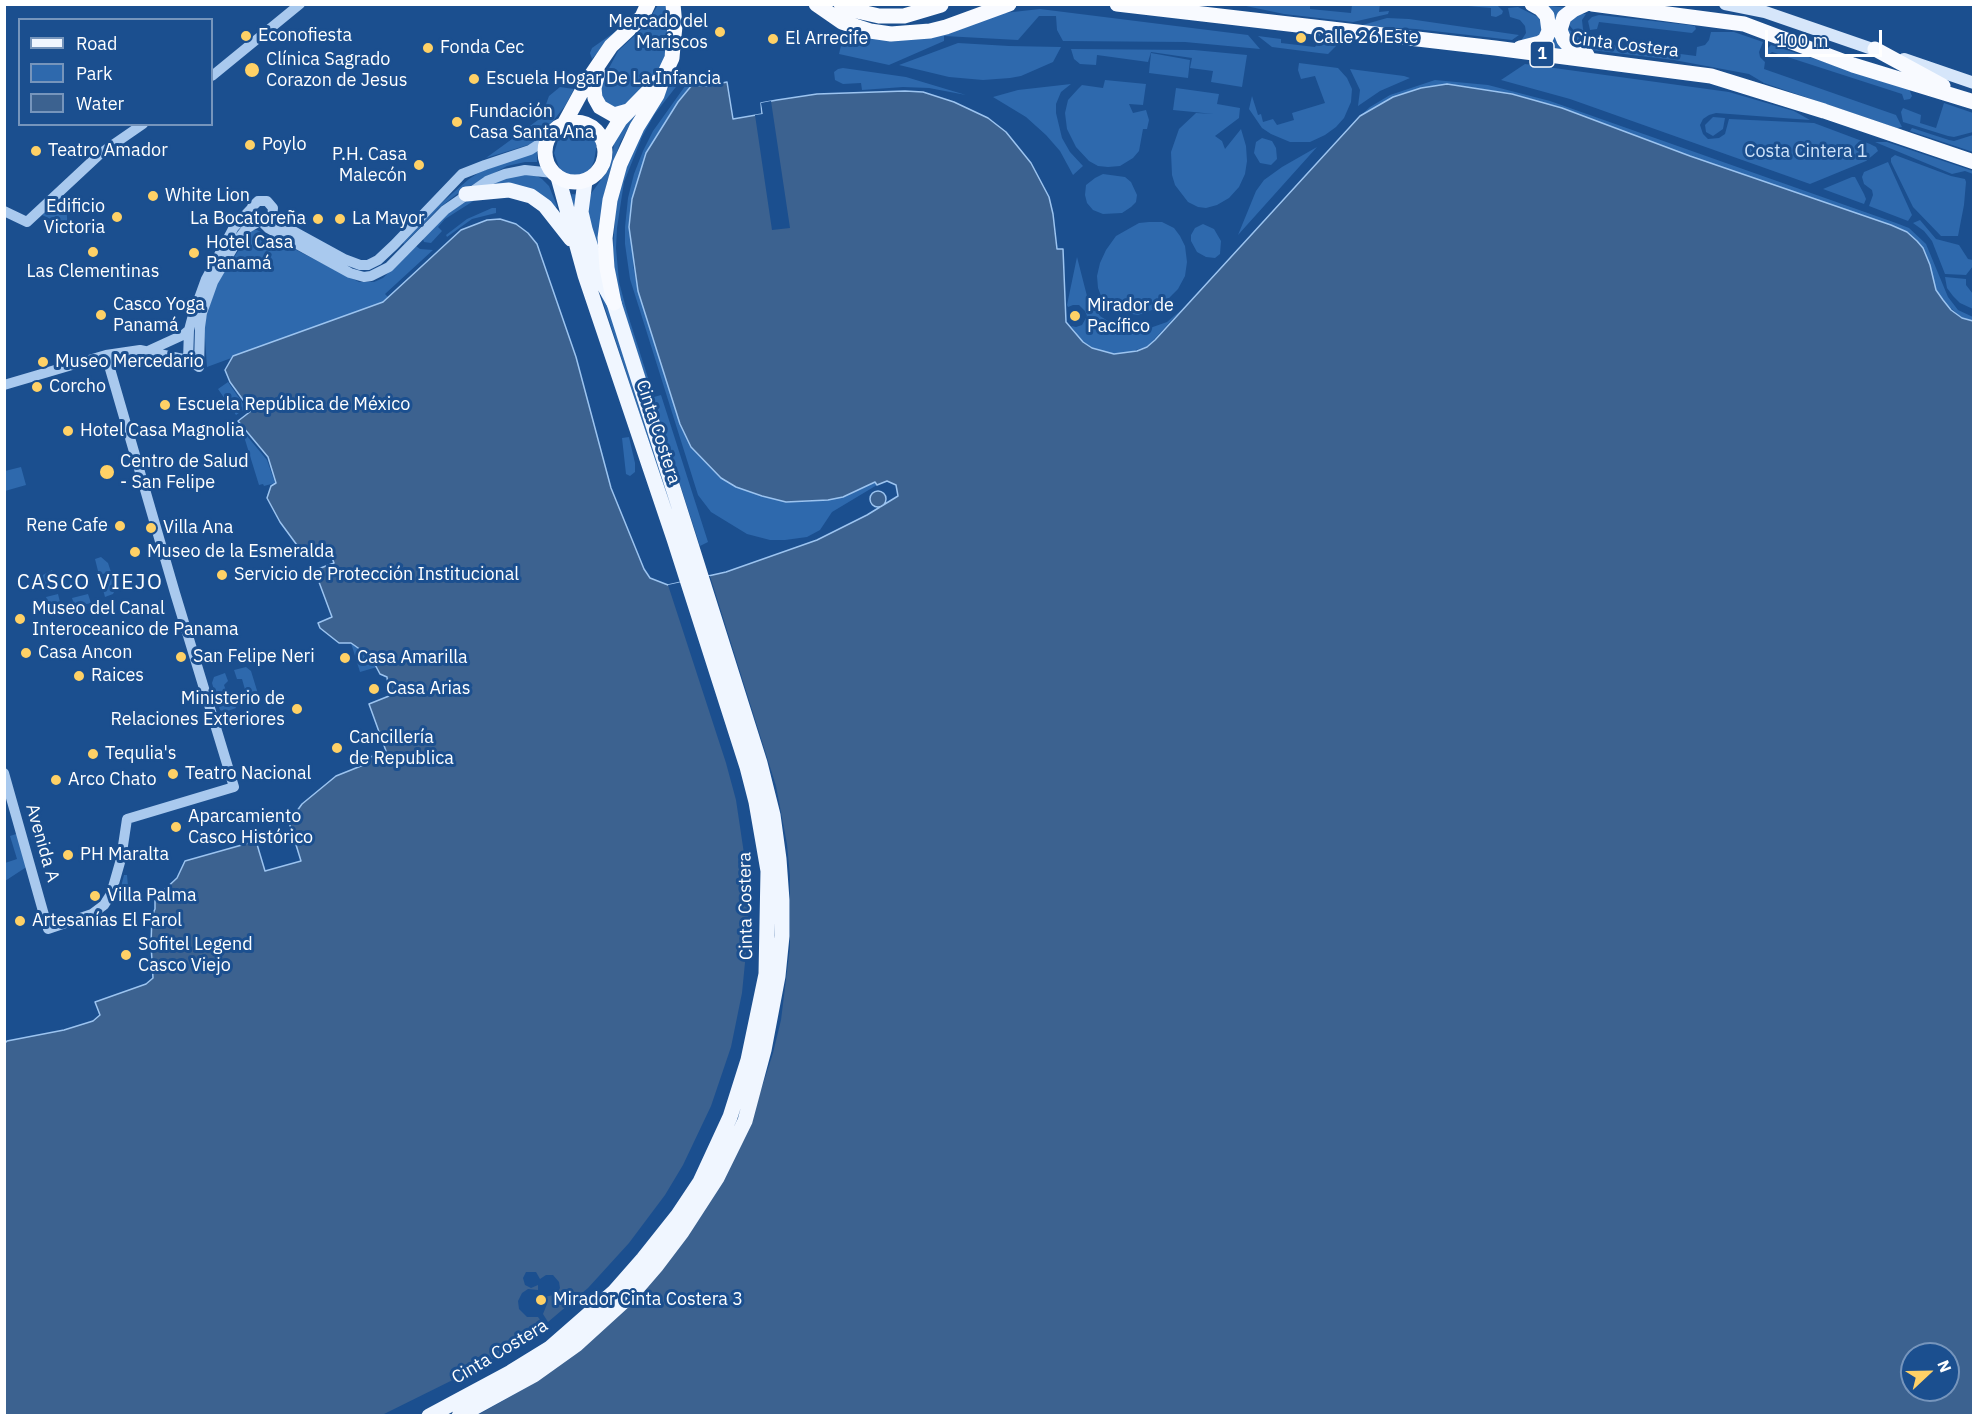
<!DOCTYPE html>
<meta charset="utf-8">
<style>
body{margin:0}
#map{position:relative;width:1978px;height:1420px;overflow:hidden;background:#1b4f8f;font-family:"IBM Plex Sans",sans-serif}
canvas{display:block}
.frame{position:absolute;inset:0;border:6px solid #fff;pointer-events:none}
.legend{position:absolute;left:18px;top:18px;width:195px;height:108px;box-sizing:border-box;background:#1b4f8f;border:2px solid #7695bc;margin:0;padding:8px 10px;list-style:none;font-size:18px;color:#fff}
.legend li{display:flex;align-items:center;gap:12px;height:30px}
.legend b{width:30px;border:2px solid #7695bc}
.north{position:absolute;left:1900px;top:1342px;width:60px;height:60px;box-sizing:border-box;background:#1b4f8f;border:2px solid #7695bc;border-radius:50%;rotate:68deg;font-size:16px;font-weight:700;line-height:24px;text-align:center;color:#fff}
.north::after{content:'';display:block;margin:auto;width:21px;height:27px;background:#ffd166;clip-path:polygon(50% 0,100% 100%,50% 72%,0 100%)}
.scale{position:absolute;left:1765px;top:30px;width:117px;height:27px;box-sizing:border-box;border:3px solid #fff;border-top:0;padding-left:8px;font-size:18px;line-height:21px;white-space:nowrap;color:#fff;-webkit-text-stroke:4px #1b4f8f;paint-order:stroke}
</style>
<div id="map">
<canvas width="1978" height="1420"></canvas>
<div class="frame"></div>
<ul class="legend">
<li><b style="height:8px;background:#f0f6ff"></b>Road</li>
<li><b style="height:16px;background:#2e69ad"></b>Park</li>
<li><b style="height:16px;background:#3c6290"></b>Water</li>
</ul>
<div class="north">N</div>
<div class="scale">100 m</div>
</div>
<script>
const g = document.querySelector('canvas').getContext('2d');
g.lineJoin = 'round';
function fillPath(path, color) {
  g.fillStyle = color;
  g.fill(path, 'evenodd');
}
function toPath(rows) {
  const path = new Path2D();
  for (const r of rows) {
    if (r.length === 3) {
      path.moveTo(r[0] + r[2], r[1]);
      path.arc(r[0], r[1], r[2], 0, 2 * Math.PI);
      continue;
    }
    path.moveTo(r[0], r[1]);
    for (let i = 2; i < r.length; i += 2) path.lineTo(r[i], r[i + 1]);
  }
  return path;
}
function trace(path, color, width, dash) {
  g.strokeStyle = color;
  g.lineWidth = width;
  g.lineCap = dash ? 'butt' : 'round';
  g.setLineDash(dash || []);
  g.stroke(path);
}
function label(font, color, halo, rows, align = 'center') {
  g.font = font + ' "IBM Plex Sans",sans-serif';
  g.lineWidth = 6;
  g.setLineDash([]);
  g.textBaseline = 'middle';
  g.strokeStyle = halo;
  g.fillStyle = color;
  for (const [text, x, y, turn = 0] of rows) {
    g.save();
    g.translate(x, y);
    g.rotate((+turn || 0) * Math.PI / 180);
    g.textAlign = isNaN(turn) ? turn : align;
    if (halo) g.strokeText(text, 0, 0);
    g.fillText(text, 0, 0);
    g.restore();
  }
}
fillPath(toPath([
 [1380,4,1379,12,1389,11,1388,14,1353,22,1284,14,1246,6,1223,5,1310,5,1310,9,1351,13,1352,5],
 [658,5,667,5,669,22,667,47,663,61,656,77,634,102,615,109,601,100,599,87,618,51,645,26],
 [1457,5,1497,5,1503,11,1502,14,1496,17,1491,16,1491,8],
 [1542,5,1569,8,1561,15,1571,53,1539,49,1545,43],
 [1518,7,1538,17,1542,23,1543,32,1539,37,1521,41,1526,33,1525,26,1520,20,1510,17,1508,8],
 [1040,9,1248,35,1260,49,1185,42,1063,41,1057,30,1056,16,1039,16,1018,40,944,36,944,41,889,65,839,54,843,37,850,32,876,38,1004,13],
 [1577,14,1586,14,1582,20,1583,29,1586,33,1596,36,1595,40,1587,40,1576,33,1570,26,1569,23],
 [1599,15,1689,25,1695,26,1696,29,1692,33,1599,22,1597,29,1590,30,1588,21,1592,17],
 [1387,18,1409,19,1519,35,1512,40,1416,29,1359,26],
 [1565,26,1578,37,1588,42,1696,56,1697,47,1705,45,1709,40,1711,32,1734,32,1763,42,1759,52,1760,57,1765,62,1764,69,1896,115,1902,127,1897,128,1764,83,1749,74,1674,60,1591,50,1571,41],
 [619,29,608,41,592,59,590,53,592,48],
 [1258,36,1281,39,1281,43,1315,47,1317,44,1338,44,1328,54,1319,53,1272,47],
 [958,43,1009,46,1061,47,1053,62,1021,76,1010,78,983,80,949,77,899,65],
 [1771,45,1909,89,1912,96,1910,99,1904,100,1902,94,1772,52,1768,55,1766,50],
 [1071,49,1194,50,1247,55,1242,87,1211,82,1213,71,1190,68,1192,58,1151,52,1148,62,1097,55,1096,65,1080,64,1074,59],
 [1151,53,1190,60,1188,78,1149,73],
 [1299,63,1338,68,1347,78,1352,89,1351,102,1344,118,1336,127,1325,135,1310,142,1290,142,1271,134,1262,128,1249,109,1252,96,1258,115,1261,114,1263,122,1273,119,1277,125,1294,120,1292,113,1325,103,1315,76,1301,79,1298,70],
 [1525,64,1729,92,1794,111,1810,120,1716,113,1709,115,1703,119,1700,125,1703,134,1708,139,1719,138,1725,134,1729,119,1814,123,1870,144,1876,147,1878,151,1866,161,1810,184,1570,99,1501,80],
 [843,68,906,77,966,95,929,88,903,87,862,90,861,83,843,84,835,80,834,72,838,69],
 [1350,69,1404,76,1410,78,1380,91,1358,106,1360,90],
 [678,72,686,74,654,115,642,137,624,182,617,228,616,248,619,282,627,312,654,397,661,395,708,542,700,546,620,300,614,269,613,249,616,203,621,182,638,136],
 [1105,80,1146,84,1143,105,1129,104,1133,113,1146,110,1149,120,1147,129,1143,129,1139,151,1133,158,1120,166,1108,167,1098,166,1089,161,1076,147,1067,129,1065,113,1068,100,1078,89,1082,85,1103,88],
 [1435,80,1488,85,1550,101,1896,223,1909,228,1926,244,1948,297,1958,310,1973,317,1973,321,1962,318,1943,301,1936,290,1930,265,1923,248,1907,232,1891,225,1690,156,1562,108,1510,93,1447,84,1421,88,1393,97,1360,116,1370,107,1390,95],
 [688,82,692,85,678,102,646,153,632,199,633,265,638,291,680,424,691,447,721,478,736,487,762,496,786,502,828,500,875,482,877,485,832,512,820,530,807,537,785,540,770,540,747,534,711,512,698,495,630,279,625,244,625,227,628,198,634,174,643,151,653,131],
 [1071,84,1061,92,1056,104,1056,113,1062,138,1070,152,1083,166,1073,175,1060,151,1046,135,1026,117,993,97,1018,90],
 [560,87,574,89,565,106,538,140,531,144,486,158,538,120,542,115,549,96],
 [1176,88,1219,94,1217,104,1240,108,1239,118,1215,136,1222,141,1225,149,1241,129,1246,146,1247,161,1245,174,1239,187,1229,198,1217,205,1206,208,1198,207,1188,202,1175,185,1172,175,1171,152,1179,129,1196,113,1214,114,1173,110],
 [1944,103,1973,113,1973,132,1954,137,1948,136,1903,122,1901,112,1903,108,1921,115,1920,123,1936,128],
 [637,112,620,143,607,182,604,195,600,253,586,221,590,195,608,170,612,159,615,136],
 [1713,117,1725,118,1723,129,1713,136,1706,132,1705,125],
 [577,126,590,131,596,143,596,149,594,161,591,168,583,175,574,177,564,174,560,170,554,153,559,137,568,129],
 [1912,128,1949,140,1954,141,1973,135,1973,152,1910,131],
 [1262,138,1272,141,1276,148,1277,159,1271,165,1260,163,1254,153,1256,142],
 [1875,142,1887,142,1973,171,1973,174,1965,171,1952,174],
 [1317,147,1238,235,1256,191,1264,180,1282,167],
 [537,151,537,162,525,162,507,166,461,191,439,208,404,244,403,243,439,205,469,179,480,172],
 [1895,155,1951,176,1965,179,1966,182,1964,205,1958,236,1941,236,1913,207,1891,162,1891,158],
 [1888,162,1912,215,1908,221,1869,206,1873,195,1872,190,1864,184,1862,177,1864,172],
 [532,173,542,179,549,186,557,206,556,208,490,184,504,178],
 [1103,174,1125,177,1131,182,1137,195,1136,202,1131,207,1122,213,1103,214,1093,210,1087,203,1085,195,1086,185,1095,178],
 [1852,177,1855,177,1864,194,1866,199,1864,204,1823,189],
 [572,194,580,195,682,537,680,537,586,250,571,197],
 [62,195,65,197,68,227,42,215],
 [522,196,475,200,445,219,438,227,442,231,431,243,424,242,423,239,448,212,471,199],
 [492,208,496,208,496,213,472,219,447,237,446,235,467,219],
 [1920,220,1936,239,1959,245,1968,259,1973,260,1973,266,1966,275,1945,274,1932,241,1924,231,1913,223],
 [1149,222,1162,222,1174,228,1180,236,1185,246,1187,262,1185,276,1178,289,1164,303,1152,310,1138,315,1115,311,1103,301,1098,288,1097,276,1100,263,1106,250,1116,236,1139,223],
 [1203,224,1214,229,1221,241,1220,254,1215,258,1206,257,1197,252,1191,241,1191,235,1195,228],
 [252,230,257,230,359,282,374,282,383,278,416,246,420,249,433,250,385,294,388,297,383,302,207,367,204,324,217,283],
 [1077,257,1087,296,1100,316,1111,323,1130,329,1150,328,1167,322,1180,311,1148,346,1124,354,1114,354,1092,348,1083,342,1071,326,1076,327,1082,325,1087,316,1085,311,1079,305,1073,305,1068,307,1067,305],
 [1945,277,1966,279,1966,285,1973,294,1973,309,1960,303,1953,296,1947,288],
 [228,382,246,408,236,415,218,389],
 [242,430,267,460,275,483,264,486,263,484,259,485],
 [629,437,635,463,635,472,630,476,626,474,622,438],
 [21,467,26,485,5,491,5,471],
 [101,557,108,563,111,572,99,575,95,559],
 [52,570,56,586,44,590,41,576],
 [113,578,115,590,113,594,105,597,101,582],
 [58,594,62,610,53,611,49,608,46,597],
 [88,594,91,603,75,607,72,598],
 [351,643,371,657,377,667,360,672],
 [246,667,251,671,259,697,256,702,246,706,243,697,246,693,242,679,237,679,234,670],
 [225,673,228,681,224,685,229,699,233,700,236,708,225,712,220,710,212,683,214,677],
 [19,833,28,866,5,881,5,863,17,859,10,836],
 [124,875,127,875,128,886,124,900,117,902]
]), '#2e69ad');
const water = toPath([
 [727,82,733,119,762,114,761,103,777,100,817,94,905,91,923,92,954,102,988,118,1006,132,1031,163,1049,197,1053,214,1057,249,1063,249,1066,322,1083,342,1092,348,1114,354,1137,351,1147,347,1155,340,1360,116,1393,97,1421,88,1447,84,1512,94,1562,108,1690,156,1891,225,1907,232,1917,241,1923,248,1930,265,1936,290,1943,300,1951,310,1962,318,1973,321,1973,1415,5,1415,4,1044,7,1041,64,1030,93,1021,100,1015,95,1002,146,984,153,978,151,944,152,916,155,909,155,901,161,893,177,878,185,861,256,841,265,871,301,861,289,822,302,804,336,776,366,764,369,762,368,758,386,751,369,704,389,696,387,677,380,674,371,657,351,643,339,643,320,628,318,623,332,617,316,574,318,569,334,563,328,547,305,556,280,522,267,498,271,486,276,483,268,457,238,421,251,411,230,382,225,370,233,356,383,302,461,230,487,220,500,219,516,224,528,233,537,244,576,357,611,488,644,569,650,578,668,585,726,572,817,540,867,515,898,496,896,485,887,481,877,485,875,482,843,497,828,500,786,502,762,496,736,487,721,478,691,447,680,424,638,291,629,227,632,199,646,153,678,102,692,85,707,86,727,82],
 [1912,1354,1948,1354,1948,1390,1912,1390,1912,1354],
 [878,499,8]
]);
fillPath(water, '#3c6290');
trace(water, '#9cc4f0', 1.5);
fillPath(toPath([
 [771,101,790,228,772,230,755,115,763,114,761,103],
 [710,576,776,786,787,844,790,876,790,947,781,1020,773,1053,752,1118,531,1385,476,1416,382,1415,485,1364,544,1325,538,1317,527,1317,519,1309,518,1301,522,1293,528,1289,538,1290,538,1285,531,1288,525,1285,523,1278,526,1272,536,1272,540,1279,546,1275,553,1275,559,1282,560,1288,557,1294,545,1297,547,1304,543,1314,548,1322,588,1288,629,1243,665,1195,683,1165,711,1106,731,1047,742,993,749,922,746,867,736,800,726,763,668,585]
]), '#1b4f8f');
trace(toPath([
 [212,76,300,4],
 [4,211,27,222,101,153,143,124],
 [271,219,344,259,360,265,368,265,378,260,394,245,462,174,485,165,530,150,547,139],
 [263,223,268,228,350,273,364,277,371,276,389,267,445,210,487,181,505,174,525,170,553,173],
 [148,351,183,335,189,330],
 [188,360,189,330,193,315,206,279,234,227,251,209],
 [199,367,200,327,202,313,213,282,237,241,246,229,258,222,268,222,272,217,273,208,267,201,258,201,252,207,252,217,258,222],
 [4,385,106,355,140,350,188,360,199,367],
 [4,773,48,929,92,914,104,905,111,894,121,859,127,819,234,787,175,593,106,355]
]), '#a9c9ee', 10);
trace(toPath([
 [1725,4,1765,12,1881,52],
 [1904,59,1974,83]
]), '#d6e6fa', 12);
trace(toPath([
 [466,194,509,190,531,196,545,206,571,239],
 [429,1416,511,1372,550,1348,614,1292,643,1259,678,1215,700,1182,730,1117,748,1060,766,974,768,871,756,802,747,767,674,539,585,275,558,177],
 [459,1416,534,1375,576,1345,632,1294,657,1265,682,1232,717,1178,745,1121,764,1050,778,976,782,936,782,900,779,859,773,815,760,763,688,535,614,303,602,282,585,229,581,212,585,181]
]), '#f0f6ff', 15);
trace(toPath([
 [816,4,842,22,870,31,891,34,930,31,946,27,1009,4],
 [841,4,848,9,879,16,904,16,941,5],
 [1117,4,1495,48,1711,76,1824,111,1974,162],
 [1586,4,1573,10,1564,17,1560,30,1564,40,1569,46,1587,55],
 [1592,4,1744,24,1853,65,1974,102],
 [1520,48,1540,43,1545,40,1549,31,1547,16,1541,9,1532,4],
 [1875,49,1943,86],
 [598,73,594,88,595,98,600,107,614,115,628,111],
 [575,152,30],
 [564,124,588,80,611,46,642,17,648,4],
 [604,146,620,120,664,75,672,58,673,46,675,26,673,4],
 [614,303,607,268,605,238,610,200,620,164,637,127,657,95,664,75]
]), '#f8faff', 15);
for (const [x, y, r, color] of [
 [720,32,6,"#ffd166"],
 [246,36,6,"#ffd166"],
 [1301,38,6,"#ffd166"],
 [773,39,6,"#ffd166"],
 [428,48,6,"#ffd166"],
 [252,70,8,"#ffd166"],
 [474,79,6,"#ffd166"],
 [457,122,6,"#ffd166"],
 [250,145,6,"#ffd166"],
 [36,151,6,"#ffd166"],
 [419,165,6,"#ffd166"],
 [153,196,6,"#ffd166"],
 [117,217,6,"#ffd166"],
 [318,219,6,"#ffd166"],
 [340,219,6,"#ffd166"],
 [93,252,6,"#ffd166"],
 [194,253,6,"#ffd166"],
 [101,315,6,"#ffd166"],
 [1075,316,6,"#ffd166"],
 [43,362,6,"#ffd166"],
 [37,387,6,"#ffd166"],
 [165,405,6,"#ffd166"],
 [68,431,6,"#ffd166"],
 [107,472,8,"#ffd166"],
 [120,526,6,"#ffd166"],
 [151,528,6,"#ffd166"],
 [135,552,6,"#ffd166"],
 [222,575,6,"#ffd166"],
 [20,619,6,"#ffd166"],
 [26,653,6,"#ffd166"],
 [181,657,6,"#ffd166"],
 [345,658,6,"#ffd166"],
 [79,676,6,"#ffd166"],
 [374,689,6,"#ffd166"],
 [297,709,6,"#ffd166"],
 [337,748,6,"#ffd166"],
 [93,754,6,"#ffd166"],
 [173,774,6,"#ffd166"],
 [56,780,6,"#ffd166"],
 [176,827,6,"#ffd166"],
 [68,855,6,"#ffd166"],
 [95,896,6,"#ffd166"],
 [20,921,6,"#ffd166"],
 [126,955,6,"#ffd166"],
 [541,1300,6,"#ffd166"]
]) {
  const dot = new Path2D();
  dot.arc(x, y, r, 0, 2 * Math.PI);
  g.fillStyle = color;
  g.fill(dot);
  trace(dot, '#1b4f8f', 2);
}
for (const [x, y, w] of [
 [1542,54,24]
]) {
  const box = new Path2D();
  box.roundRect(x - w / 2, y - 13, w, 26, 4.5);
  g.fillStyle = '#1b4f8f';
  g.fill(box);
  trace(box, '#fff', 1.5);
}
label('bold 16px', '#fff', null, [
 ["1",1542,54]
]);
label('18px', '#fff', '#1b4f8f', [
 ["Mercado del",708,22,"right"],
 ["Mariscos",708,43,"right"],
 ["Econofiesta",258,36],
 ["Calle 26 Este",1313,38],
 ["El Arrecife",785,39],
 ["Fonda Cec",440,48],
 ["Clínica Sagrado",266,60],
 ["Corazon de Jesus",266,81],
 ["Escuela Hogar De La Infancia",486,79],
 ["Fundación",469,112],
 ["Casa Santa Ana",469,133],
 ["Poylo",262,145],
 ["Teatro Amador",48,151],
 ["P.H. Casa",407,155,"right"],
 ["Malecón",407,176,"right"],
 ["White Lion",165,196],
 ["Edificio",105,207,"right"],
 ["Victoria",105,228,"right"],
 ["La Bocatoreña",306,219,"right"],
 ["La Mayor",352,219],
 ["Hotel Casa",206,243],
 ["Panamá",206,264],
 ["Las Clementinas",93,272,"center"],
 ["Casco Yoga",113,305],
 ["Panamá",113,326],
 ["Mirador de",1087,306],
 ["Pacífico",1087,327],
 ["Museo Mercedario",55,362],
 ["Corcho",49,387],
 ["Escuela República de México",177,405],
 ["Hotel Casa Magnolia",80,431],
 ["Centro de Salud",120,462],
 ["- San Felipe",120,483],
 ["Rene Cafe",108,526,"right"],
 ["Villa Ana",163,528],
 ["Museo de la Esmeralda",147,552],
 ["Servicio de Protección Institucional",234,575],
 ["Museo del Canal",32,609],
 ["Interoceanico de Panama",32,630],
 ["Casa Ancon",38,653],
 ["San Felipe Neri",193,657],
 ["Casa Amarilla",357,658],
 ["Raices",91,676],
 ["Casa Arias",386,689],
 ["Ministerio de",285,699,"right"],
 ["Relaciones Exteriores",285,720,"right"],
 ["Cancillería",349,738],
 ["de Republica",349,759],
 ["Tequlia's",105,754],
 ["Teatro Nacional",185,774],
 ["Arco Chato",68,780],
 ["Aparcamiento",188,817],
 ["Casco Histórico",188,838],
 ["PH Maralta",80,855],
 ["Villa Palma",107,896],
 ["Artesanías El Farol",32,921],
 ["Sofitel Legend",138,945],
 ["Casco Viejo",138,966],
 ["Mirador Cinta Costera 3",553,1300]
], 'left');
label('18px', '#fff', '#1b4f8f', [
 ["Cinta Costera",1625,45,7],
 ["Cinta Costera",658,432,72],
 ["Avenida A",42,843,74],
 ["Cinta Costera",746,906,-91],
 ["Cinta Costera",500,1352,-31]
]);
label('18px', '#cfe3fa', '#1b4f8f', [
 ["Costa Cintera 1",1806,152]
]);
g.letterSpacing = '1.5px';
label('21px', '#fff', '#1b4f8f', [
 ["CASCO VIEJO",90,583]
]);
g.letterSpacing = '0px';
</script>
